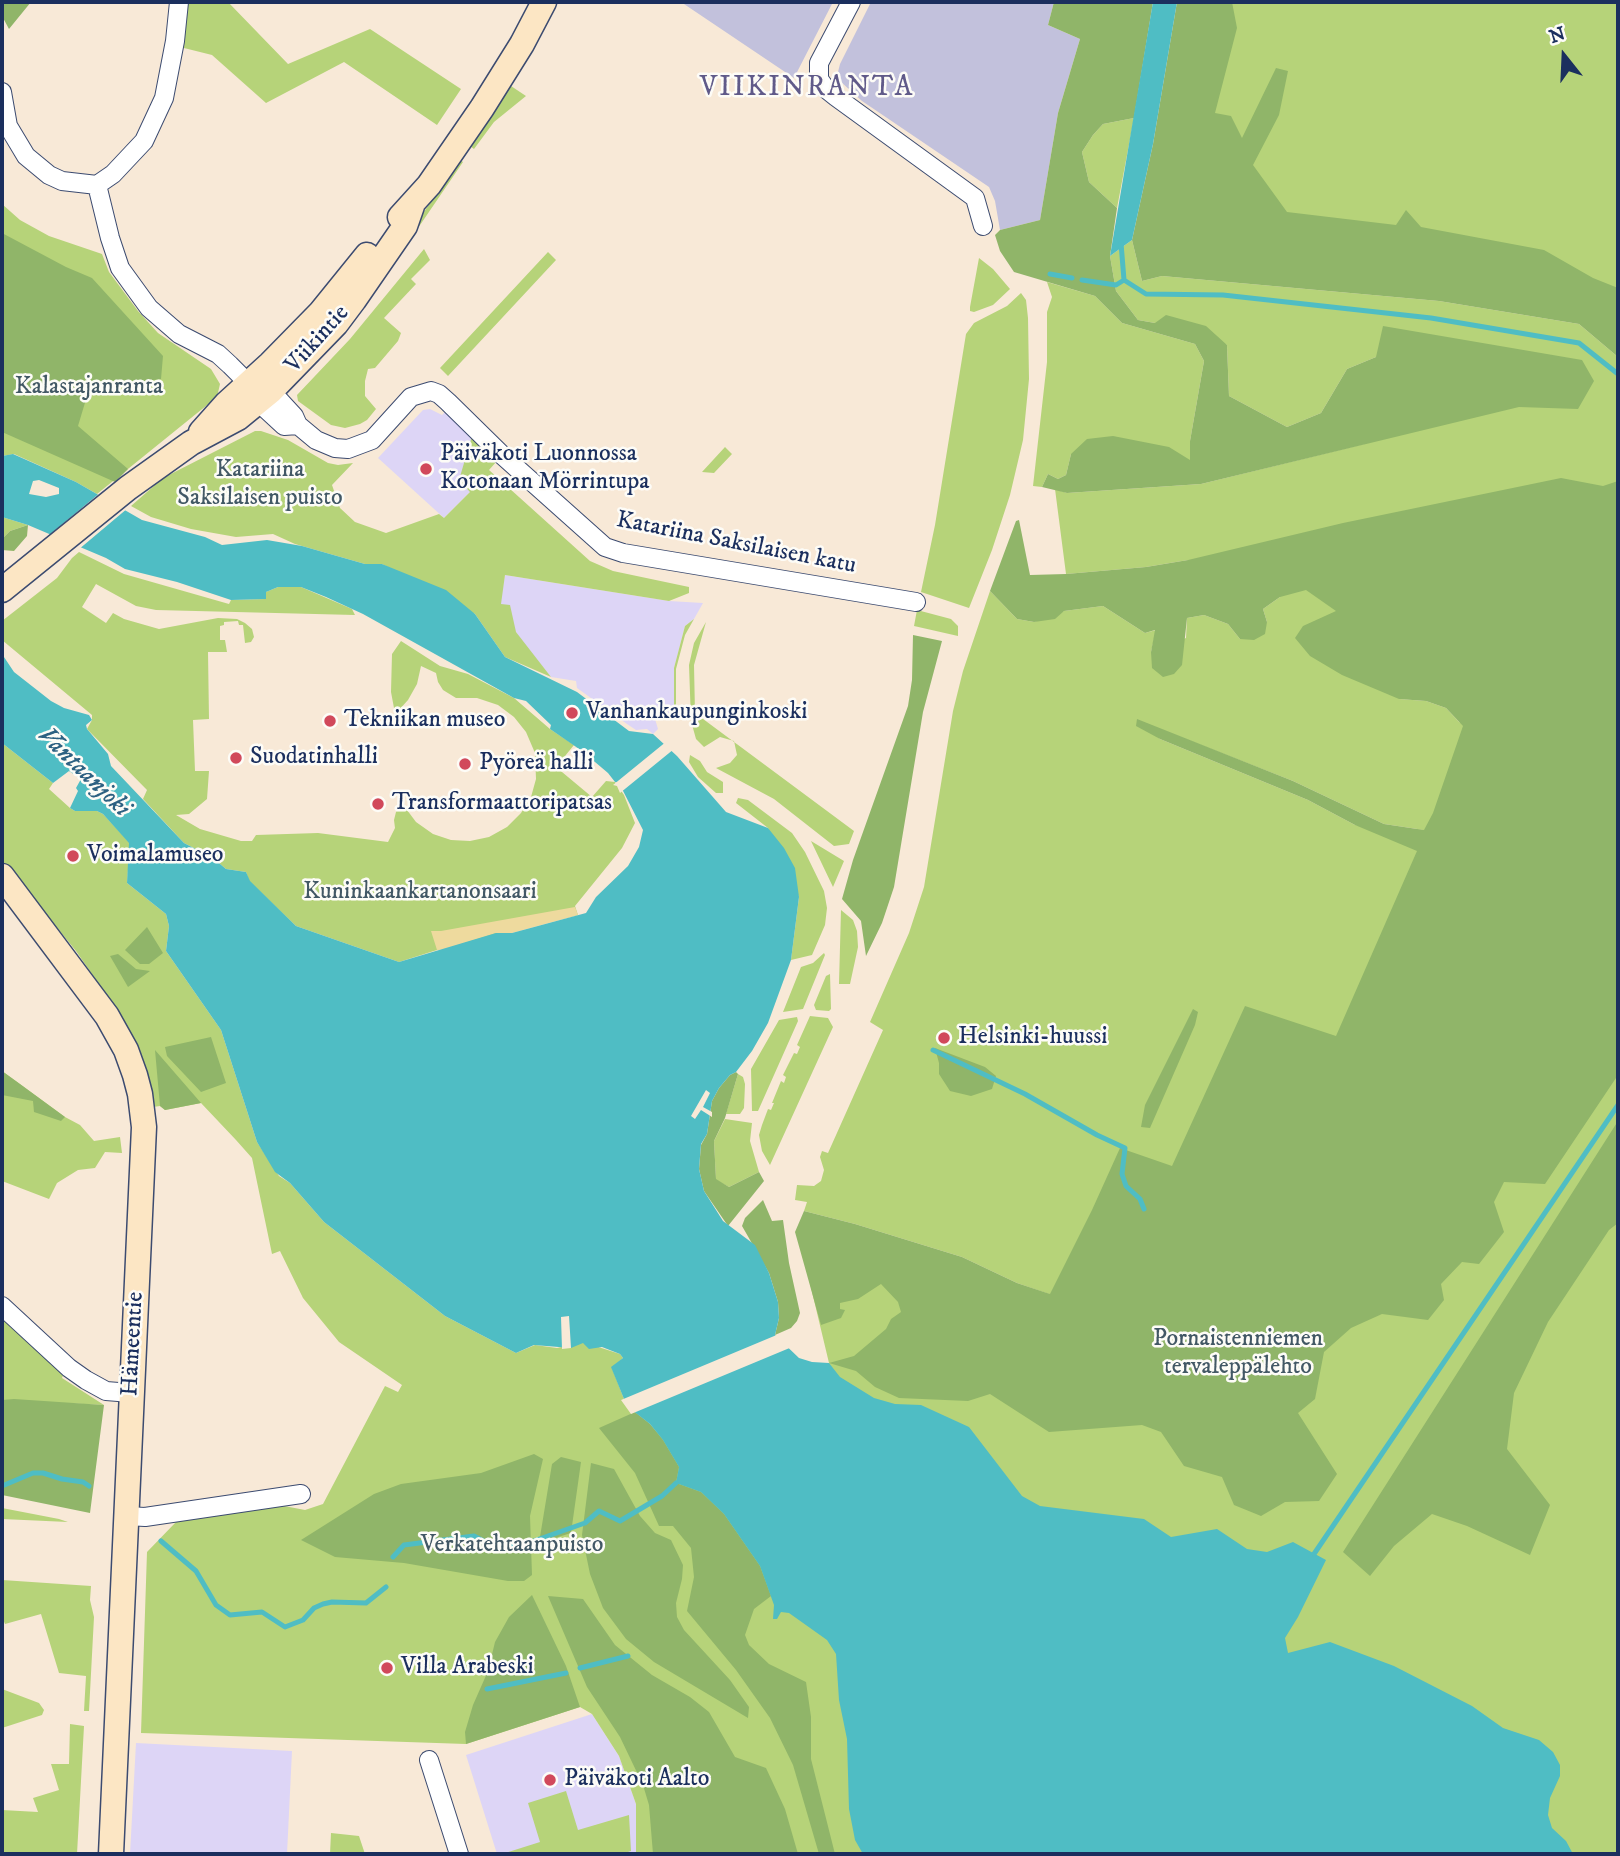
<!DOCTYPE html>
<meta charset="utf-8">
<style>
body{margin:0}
#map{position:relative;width:1620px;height:1856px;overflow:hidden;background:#f8e9d7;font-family:"IM FELL DW Pica",serif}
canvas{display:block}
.frame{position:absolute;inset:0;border:4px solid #1b2f5e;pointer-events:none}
.north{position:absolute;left:1529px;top:21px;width:70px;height:70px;-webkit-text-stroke:5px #fdfcf7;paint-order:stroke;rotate:342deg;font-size:19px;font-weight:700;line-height:28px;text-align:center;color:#1b2f5e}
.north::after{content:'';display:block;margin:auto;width:24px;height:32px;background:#1b2f5e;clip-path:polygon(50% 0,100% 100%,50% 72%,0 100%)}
</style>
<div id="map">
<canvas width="1620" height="1856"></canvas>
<div class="frame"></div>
<div class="north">N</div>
</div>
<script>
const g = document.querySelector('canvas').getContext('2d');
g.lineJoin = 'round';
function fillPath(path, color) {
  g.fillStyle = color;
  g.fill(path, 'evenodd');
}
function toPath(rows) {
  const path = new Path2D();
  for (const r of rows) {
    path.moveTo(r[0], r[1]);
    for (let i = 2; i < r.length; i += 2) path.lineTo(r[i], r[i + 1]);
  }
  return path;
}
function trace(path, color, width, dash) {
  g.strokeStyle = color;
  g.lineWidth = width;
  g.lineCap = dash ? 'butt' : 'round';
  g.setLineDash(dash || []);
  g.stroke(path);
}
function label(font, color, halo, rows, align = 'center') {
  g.font = font + ' "IM FELL DW Pica",serif';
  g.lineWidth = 5;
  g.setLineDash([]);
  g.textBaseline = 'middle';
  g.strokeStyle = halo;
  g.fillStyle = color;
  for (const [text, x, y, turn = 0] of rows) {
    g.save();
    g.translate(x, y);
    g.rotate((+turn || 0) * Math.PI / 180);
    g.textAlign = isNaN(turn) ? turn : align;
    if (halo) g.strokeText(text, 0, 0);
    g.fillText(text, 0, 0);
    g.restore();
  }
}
fillPath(toPath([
 [430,409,442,415,446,411,472,436,470,492,444,518,378,458,423,410],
 [505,575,669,601,703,603,694,619,685,626,674,668,674,709,669,716,657,709,655,719,658,729,653,734,647,729,636,730,627,724,577,688,576,681,551,677,520,639,500,604],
 [592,1714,619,1756,636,1804,636,1854,497,1854,466,1755],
 [136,1743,292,1751,287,1854,130,1854]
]), '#ddd5f6');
fillPath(toPath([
 [681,2,833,2,794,78],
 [871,2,1054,2,1048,25,1080,39,1058,113,1040,220,1000,230,995,201,989,187,862,101,841,82,838,72,840,64]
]), '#c2c1dc');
fillPath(toPath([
 [186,2,228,2,288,64,370,29,461,89,437,125,344,62,266,103,212,55,184,48],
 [1211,2,1618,2,1618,336,1560,292,1165,259],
 [511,86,526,96,494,122,474,149,470,146],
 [1134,118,1117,208,1089,182,1082,152,1093,135,1103,124],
 [460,160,463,162,418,228,414,226],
 [2,204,20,220,49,236,102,254,109,272,138,311,158,333,211,369,220,384,217,397,97,494,76,482,14,454,2,456],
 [1132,240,1142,281,1162,276,1439,301,1579,324,1618,357,1618,1854,1414,1854,1165,1592,815,1376,829,1363,807,1271,1049,1294,1017,1283,962,1257,855,1224,804,1211,807,1202,795,1200,797,1185,814,1186,821,1181,824,1170,820,1157,822,1151,828,1153,883,1030,870,1022,909,933,924,887,953,711,963,671,990,591,1017,619,1034,622,1064,611,1103,606,1145,633,1156,630,1151,652,1186,638,1187,618,1204,615,1228,624,1240,639,1267,622,1263,609,1280,597,1188,560,1146,567,1066,574,1055,489,1067,493,1201,484,1364,444,1376,357,1347,369,1321,413,1287,427,1229,396,1227,345,1155,323,1138,320,1116,291,1110,256],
 [1399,699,1447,699,1460,723,1446,708,1426,701],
 [1137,720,1293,781,1384,824,1424,830,1355,825,1308,800,1160,739],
 [424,249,430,260,411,279,416,284,384,318,401,333,398,341,375,368,368,369,365,381,365,396,376,409,367,420,360,424,345,428,331,425,298,401,297,395,350,339],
 [548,252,556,260,448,376,440,368],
 [979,258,993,269,1010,289,993,305,974,312,970,311,970,307],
 [1047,282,1095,296,1122,323,1195,344,1204,361,1190,441,1190,461,1071,454,1066,475,1058,479,1048,474,1042,487,1033,486,1047,362,1047,312,1052,297],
 [1021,293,1026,300,1028,318,1029,379,1023,440,1010,495,992,550,969,608,921,592,935,525,966,334,974,323,1007,306],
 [255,431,261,431,288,440,328,463,338,465,353,463,332,485,340,508,355,522,386,533,439,514,444,518,470,492,459,480,472,436,497,461,489,470,590,561,613,571,689,587,689,593,669,601,505,575,501,604,510,605,516,632,551,677,505,657,475,614,382,564,365,564,295,544,273,534,236,537,191,529,151,517,131,506,163,478],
 [725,447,732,454,714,473,702,472],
 [2,517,28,525,10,531,2,539],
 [79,552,124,574,229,604,231,600,265,599,266,592,278,587,301,587,352,609,355,615,156,610,136,606,96,584,82,607,106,623,113,613,124,619,159,629,218,618,237,619,245,623,252,629,254,637,251,642,245,643,243,625,239,625,238,621,224,622,224,625,220,626,220,640,225,640,227,652,208,652,209,719,193,720,195,771,209,771,207,799,189,814,176,815,200,829,241,841,252,841,256,835,318,833,388,842,395,828,394,820,396,812,404,806,416,822,433,834,451,840,470,841,489,837,507,827,521,813,531,797,536,779,535,753,526,732,514,717,498,705,477,698,456,698,443,690,438,682,436,673,421,666,417,684,408,700,398,711,394,708,391,692,392,654,401,641,440,666,468,674,514,698,550,729,574,745,556,767,592,797,606,781,615,782,624,795,635,823,622,848,575,906,578,915,437,950,399,962,296,926,249,881,246,872,226,869,213,858,184,843,143,799,147,790,87,729,92,720,92,715,2,640,2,621,57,578,72,558],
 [917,610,951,619,958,626,958,636,914,626],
 [694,619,685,635,676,669,676,711,674,709,674,668,685,626],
 [706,622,694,665,695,713,854,831,849,844,834,846,774,799,716,768,730,763,737,755,734,741,720,737,704,747,696,739,691,721,689,665,694,643],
 [2,743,53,783,49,789,70,808,75,811,97,811,103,814,130,843,127,883,166,914,169,926,166,951,221,1030,257,1142,279,1176,290,1183,324,1222,445,1316,516,1353,535,1345,557,1348,583,1342,620,1354,623,1358,612,1368,624,1399,632,1410,650,1424,838,1639,905,1854,636,1854,636,1804,619,1756,592,1714,580,1707,466,1744,141,1733,147,1552,176,1522,279,1505,305,1510,323,1504,385,1386,398,1392,402,1385,339,1342,303,1298,280,1251,272,1254,252,1158,236,1140,201,1103,165,1110,160,1106,153,1107,116,1009,76,951,2,860],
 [690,755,700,761,707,772,723,782,723,793,716,793,698,777,689,762],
 [738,798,748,800,792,833,805,852,824,891,827,908,825,925,812,955,791,960,799,897,768,828,736,803],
 [811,841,844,861,833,887],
 [841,910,853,920,857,931,858,947,850,984,839,984],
 [824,953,825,955,803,1009,783,1012,801,967,813,963],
 [830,974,831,1009,829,1011,816,1010,814,1005,826,976],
 [810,1016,828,1018,833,1027,770,1165,762,1151,759,1135,762,1125,768,1109,771,1110,774,1103,772,1103,781,1081,784,1083,786,1077,783,1075,794,1053,797,1054,800,1047,797,1045],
 [797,1017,798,1021,758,1111,752,1111,751,1069,779,1020],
 [2,1071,65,1117,80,1125,94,1141,120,1137,122,1153,105,1152,95,1168,78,1170,57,1183,49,1199,2,1181],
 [738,1074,743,1077,745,1084,744,1108,740,1114,726,1114],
 [725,1119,752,1123,750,1141,759,1172,729,1187,716,1180,714,1141],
 [2,1313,65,1370,62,1378,104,1405,2,1400],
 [2,1508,59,1519,68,1522,2,1519],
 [2,1580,91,1586,90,1600,94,1617,89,1711,84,1711,86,1676,59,1673,41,1614,5,1624,2,1617],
 [2,1689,39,1703,44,1710,42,1715,2,1728],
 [70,1724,84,1726,77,1854,2,1854,2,1810,38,1812,33,1798,59,1790,51,1764,69,1764],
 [566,1791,578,1830,629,1815,631,1851,628,1852,628,1854,502,1854,540,1842,528,1803],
 [331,1833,359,1836,365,1854,330,1854]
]), '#b6d379');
fillPath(toPath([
 [2,2,31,2,9,29,2,16],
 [1054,2,1153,2,1134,118,1103,124,1093,135,1082,152,1089,182,1117,208,1110,256,1116,291,1138,320,1155,323,1166,315,1206,326,1227,345,1229,396,1287,427,1321,413,1347,369,1376,357,1383,326,1582,360,1594,381,1578,409,1519,407,1201,484,1067,493,1042,487,1048,474,1058,479,1066,475,1071,454,1087,439,1113,436,1169,447,1190,460,1190,441,1204,361,1195,344,1122,323,1095,296,1014,272,1000,251,995,235,1000,230,1040,220,1058,113,1080,39,1048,25],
 [1177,2,1232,2,1237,28,1215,113,1231,116,1242,138,1276,68,1288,71,1279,115,1253,165,1287,212,1396,225,1406,210,1421,227,1544,250,1593,278,1618,288,1618,357,1579,324,1439,301,1162,276,1142,281,1132,240,1153,144],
 [2,233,66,267,92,278,163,356,161,379,111,386,87,396,78,426,128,469,115,482,2,432],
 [1561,478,1603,486,1618,481,1618,1075,1545,1184,1504,1182,1494,1202,1504,1232,1479,1264,1462,1262,1441,1284,1444,1300,1428,1320,1382,1314,1351,1328,1324,1352,1315,1399,1298,1413,1337,1474,1319,1501,1285,1502,1261,1516,1234,1505,1222,1477,1184,1466,1161,1432,1142,1425,1049,1432,990,1394,968,1401,899,1398,875,1387,856,1371,829,1363,854,1356,886,1329,891,1319,901,1312,898,1302,881,1284,858,1299,840,1303,840,1309,845,1310,841,1318,821,1325,795,1232,804,1211,855,1224,962,1257,1017,1283,1050,1294,1092,1210,1120,1148,1172,1166,1245,1006,1336,1036,1417,851,1355,825,1308,800,1160,739,1136,726,1137,719,1293,781,1384,824,1424,830,1433,813,1463,726,1446,708,1426,701,1399,699,1342,675,1310,656,1295,638,1303,626,1336,611,1306,590,1280,597,1263,609,1267,622,1265,634,1254,640,1240,639,1228,624,1204,615,1187,618,1182,665,1174,674,1163,677,1152,668,1151,652,1155,630,1145,633,1103,606,1064,611,1055,619,1034,622,1017,619,990,591,1016,521,1019,520,1030,575,1066,574,1146,567,1188,560,1343,523],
 [28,525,27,536,14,551,2,550,2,539,10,531],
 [913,635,942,641,923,712,894,887,882,923,866,956,861,921,842,899,853,860,908,706,912,680],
 [147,927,163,953,149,964,140,964,125,950],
 [118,954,136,969,150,971,128,987,110,956],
 [1193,1009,1198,1012,1195,1025,1150,1128,1141,1127,1145,1105],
 [211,1037,226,1083,201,1092,167,1056,165,1047],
 [935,1048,985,1067,996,1076,992,1089,971,1096,950,1091,939,1074,939,1063],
 [155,1050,201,1103,165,1110,160,1106],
 [2,1071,20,1084,65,1117,61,1121,34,1112,33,1101,2,1095],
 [736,1072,738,1074,725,1118,714,1141,716,1179,729,1187,759,1172,764,1181,728,1226,704,1191,699,1169,701,1145,707,1134,712,1101,719,1088,730,1075],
 [1618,1121,1618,1223,1609,1230,1548,1322,1514,1393,1507,1449,1550,1505,1530,1555,1467,1526,1432,1514,1394,1546,1370,1576,1343,1552],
 [763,1200,772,1221,783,1220,789,1263,800,1313,797,1321,791,1328,775,1335,779,1318,778,1302,769,1273,742,1226,745,1218],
 [14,1399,104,1405,90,1513,2,1495,2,1400],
 [635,1412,650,1424,663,1440,679,1467,676,1483,701,1492,724,1514,760,1566,771,1596,754,1609,745,1635,749,1645,769,1664,806,1682,811,1717,811,1759,835,1854,819,1854,793,1765,770,1718,736,1670,687,1611,694,1577,691,1548,673,1526,659,1526,635,1473,599,1428],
 [534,1454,543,1459,530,1516,532,1575,524,1581,508,1581,404,1563,335,1557,301,1540,374,1494,401,1484,481,1473],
 [561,1457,581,1462,571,1533,539,1543,552,1464],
 [591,1463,614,1469,640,1516,655,1533,671,1540,683,1565,682,1579,676,1603,677,1617,684,1630,730,1680,749,1707,748,1718,654,1662,626,1639,603,1608,590,1574,582,1535],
 [532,1595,566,1666,580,1707,466,1744,465,1732,473,1705,488,1671,495,1642,509,1617],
 [548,1596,583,1599,615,1645,652,1675,690,1697,709,1712,735,1757,766,1768,785,1809,798,1854,653,1854,649,1805,643,1785,620,1737,587,1687]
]), '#90b569');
fillPath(toPath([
 [575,907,578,915,512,933,496,933,446,949,437,950,431,931,441,931]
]), '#eeda9e');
fillPath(toPath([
 [1153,2,1177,2,1153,144,1132,240,1110,256],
 [13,454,76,482,142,520,205,537,222,545,267,540,302,546,365,564,382,564,446,590,475,614,505,657,577,692,629,731,653,734,677,756,726,812,768,828,784,848,795,868,799,897,791,960,768,1023,752,1051,736,1072,730,1075,719,1088,712,1101,707,1134,701,1144,699,1169,704,1191,723,1221,755,1245,769,1273,778,1302,779,1318,775,1335,799,1358,812,1362,829,1363,840,1377,874,1398,895,1404,921,1405,969,1427,1022,1496,1040,1506,1144,1519,1171,1537,1217,1529,1247,1549,1267,1552,1293,1542,1326,1560,1298,1617,1285,1638,1288,1653,1330,1642,1394,1666,1472,1706,1503,1728,1539,1740,1553,1752,1560,1765,1560,1776,1550,1798,1548,1815,1552,1828,1566,1841,1573,1854,863,1854,855,1840,849,1809,847,1739,839,1700,836,1654,827,1640,789,1613,781,1612,777,1619,773,1619,774,1605,760,1566,724,1514,701,1492,676,1483,679,1467,663,1440,650,1424,632,1410,624,1399,611,1367,623,1358,620,1354,602,1347,589,1349,583,1343,571,1348,534,1345,516,1353,445,1316,324,1222,290,1183,275,1172,257,1142,221,1030,166,951,169,926,166,914,127,883,129,843,103,814,97,811,75,811,70,808,78,791,76,788,81,779,69,771,53,783,2,743,2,654,14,672,51,701,64,708,89,715,92,720,86,725,87,729,108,754,111,766,184,843,213,858,226,869,246,872,250,881,296,926,399,962,496,933,512,933,586,913,596,897,628,866,639,847,643,830,619,783,615,782,608,773,582,751,550,729,551,725,526,701,514,698,363,614,326,597,301,587,278,587,266,592,266,599,231,600,177,582,125,569,106,558,28,525,2,517,2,456],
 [39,480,59,488,59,494,46,497,29,494,33,481]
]), '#4fbdc4');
fillPath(toPath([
 [101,492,128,508,78,550,48,536],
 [667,741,674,749,620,793,617,786,613,785],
 [706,1090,710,1093,703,1107,712,1112,712,1117,701,1110,695,1119,691,1116],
 [569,1316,571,1348,562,1349,561,1317],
 [779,1334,792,1347,631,1414,621,1400]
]), '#f8e9d7');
trace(toPath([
 [1121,243,1124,280,1146,294,1223,295,1431,318,1579,343,1618,374],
 [1050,274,1072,278],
 [1082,280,1116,285,1124,280],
 [933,1050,1025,1094,1097,1135,1125,1148,1122,1174,1126,1186,1140,1199,1144,1209],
 [2,1486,33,1473,43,1473,62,1479,83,1482,89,1486],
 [161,1541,196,1571,216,1605,230,1615,262,1612,285,1627,303,1620,314,1608,323,1604,332,1602,366,1603,386,1587],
 [1314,1554,1618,1105],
 [393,1557,404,1545,474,1536,495,1547,528,1543,585,1523,599,1511,620,1521,662,1496,676,1483],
 [580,1668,628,1656],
 [487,1689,566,1673]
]), '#4fbdc4', 5);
const street = toPath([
 [179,2,175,41,164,98,144,141,113,174,97,185,110,238,120,268,149,308,179,334,218,354,230,365,249,384,258,402,284,426,298,425],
 [851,2,819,63,819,79,826,89,836,97,975,198,983,226],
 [2,92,8,126,26,156,49,175,62,181,97,185],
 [263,388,271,391,294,416,298,425,316,440,335,448,348,449,372,440,411,397,431,391,439,394,448,402,502,455,605,547,623,553,916,602],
 [2,1306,69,1368,86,1380,106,1391,131,1393],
 [127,1516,145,1517,301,1494],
 [429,1760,459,1854]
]);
const secondary = toPath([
 [400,217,429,185,482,108,522,44,544,2],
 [201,432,226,404,270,364,320,313,367,255],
 [2,590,128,488,191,443,238,418,271,391,336,324,354,300,405,226,412,206],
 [2,876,107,1016,126,1050,135,1075,140,1094,144,1127,111,1854]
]);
trace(street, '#3c4b70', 20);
trace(secondary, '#3c4b70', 27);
trace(street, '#fff', 18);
trace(secondary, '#fce6c4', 24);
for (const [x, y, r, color] of [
 [426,469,7,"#d1495b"],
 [572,713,7,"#d1495b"],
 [330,721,7,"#d1495b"],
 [236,758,7,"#d1495b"],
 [465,764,7,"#d1495b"],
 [378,804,7,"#d1495b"],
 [73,856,7,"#d1495b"],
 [944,1038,7,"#d1495b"],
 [387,1668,7,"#d1495b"],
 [550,1780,7,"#d1495b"]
]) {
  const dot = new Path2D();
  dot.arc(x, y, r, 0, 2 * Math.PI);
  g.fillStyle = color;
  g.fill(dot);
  trace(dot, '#fdfcf7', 2.5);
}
label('24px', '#1b2f5e', '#fdfcf7', [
 ["Viikintie",318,340,-48],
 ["Katariina Saksilaisen katu",736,544,11],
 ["Hämeentie",134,1344,-87]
]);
label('24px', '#425865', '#fdfcf7', [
 ["Kalastajanranta",89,388],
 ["Katariina",260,471],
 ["Saksilaisen puisto",260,499],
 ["Kuninkaankartanonsaari",420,893],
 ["Pornaistenniemen",1238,1340],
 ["tervaleppälehto",1238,1368],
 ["Verkatehtaanpuisto",512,1546]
]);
label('24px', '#1b2f5e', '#fdfcf7', [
 ["Päiväkoti Luonnossa",440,455],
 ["Kotonaan Mörrintupa",440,483],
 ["Vanhankaupunginkoski",586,713],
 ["Tekniikan museo",344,721],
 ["Suodatinhalli",250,758],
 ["Pyöreä halli",479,764],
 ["Transformaattoripatsas",392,804],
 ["Voimalamuseo",87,856],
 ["Helsinki-huussi",958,1038],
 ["Villa Arabeski",401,1668],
 ["Päiväkoti Aalto",564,1780]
], 'left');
label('italic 26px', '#2d6182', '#fdfcf7', [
 ["Vantaanjoki",83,773,44]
]);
g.letterSpacing = '2px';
label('28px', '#605a89', '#fdfcf7', [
 ["VIIKINRANTA",807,89]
]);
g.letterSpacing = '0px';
</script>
